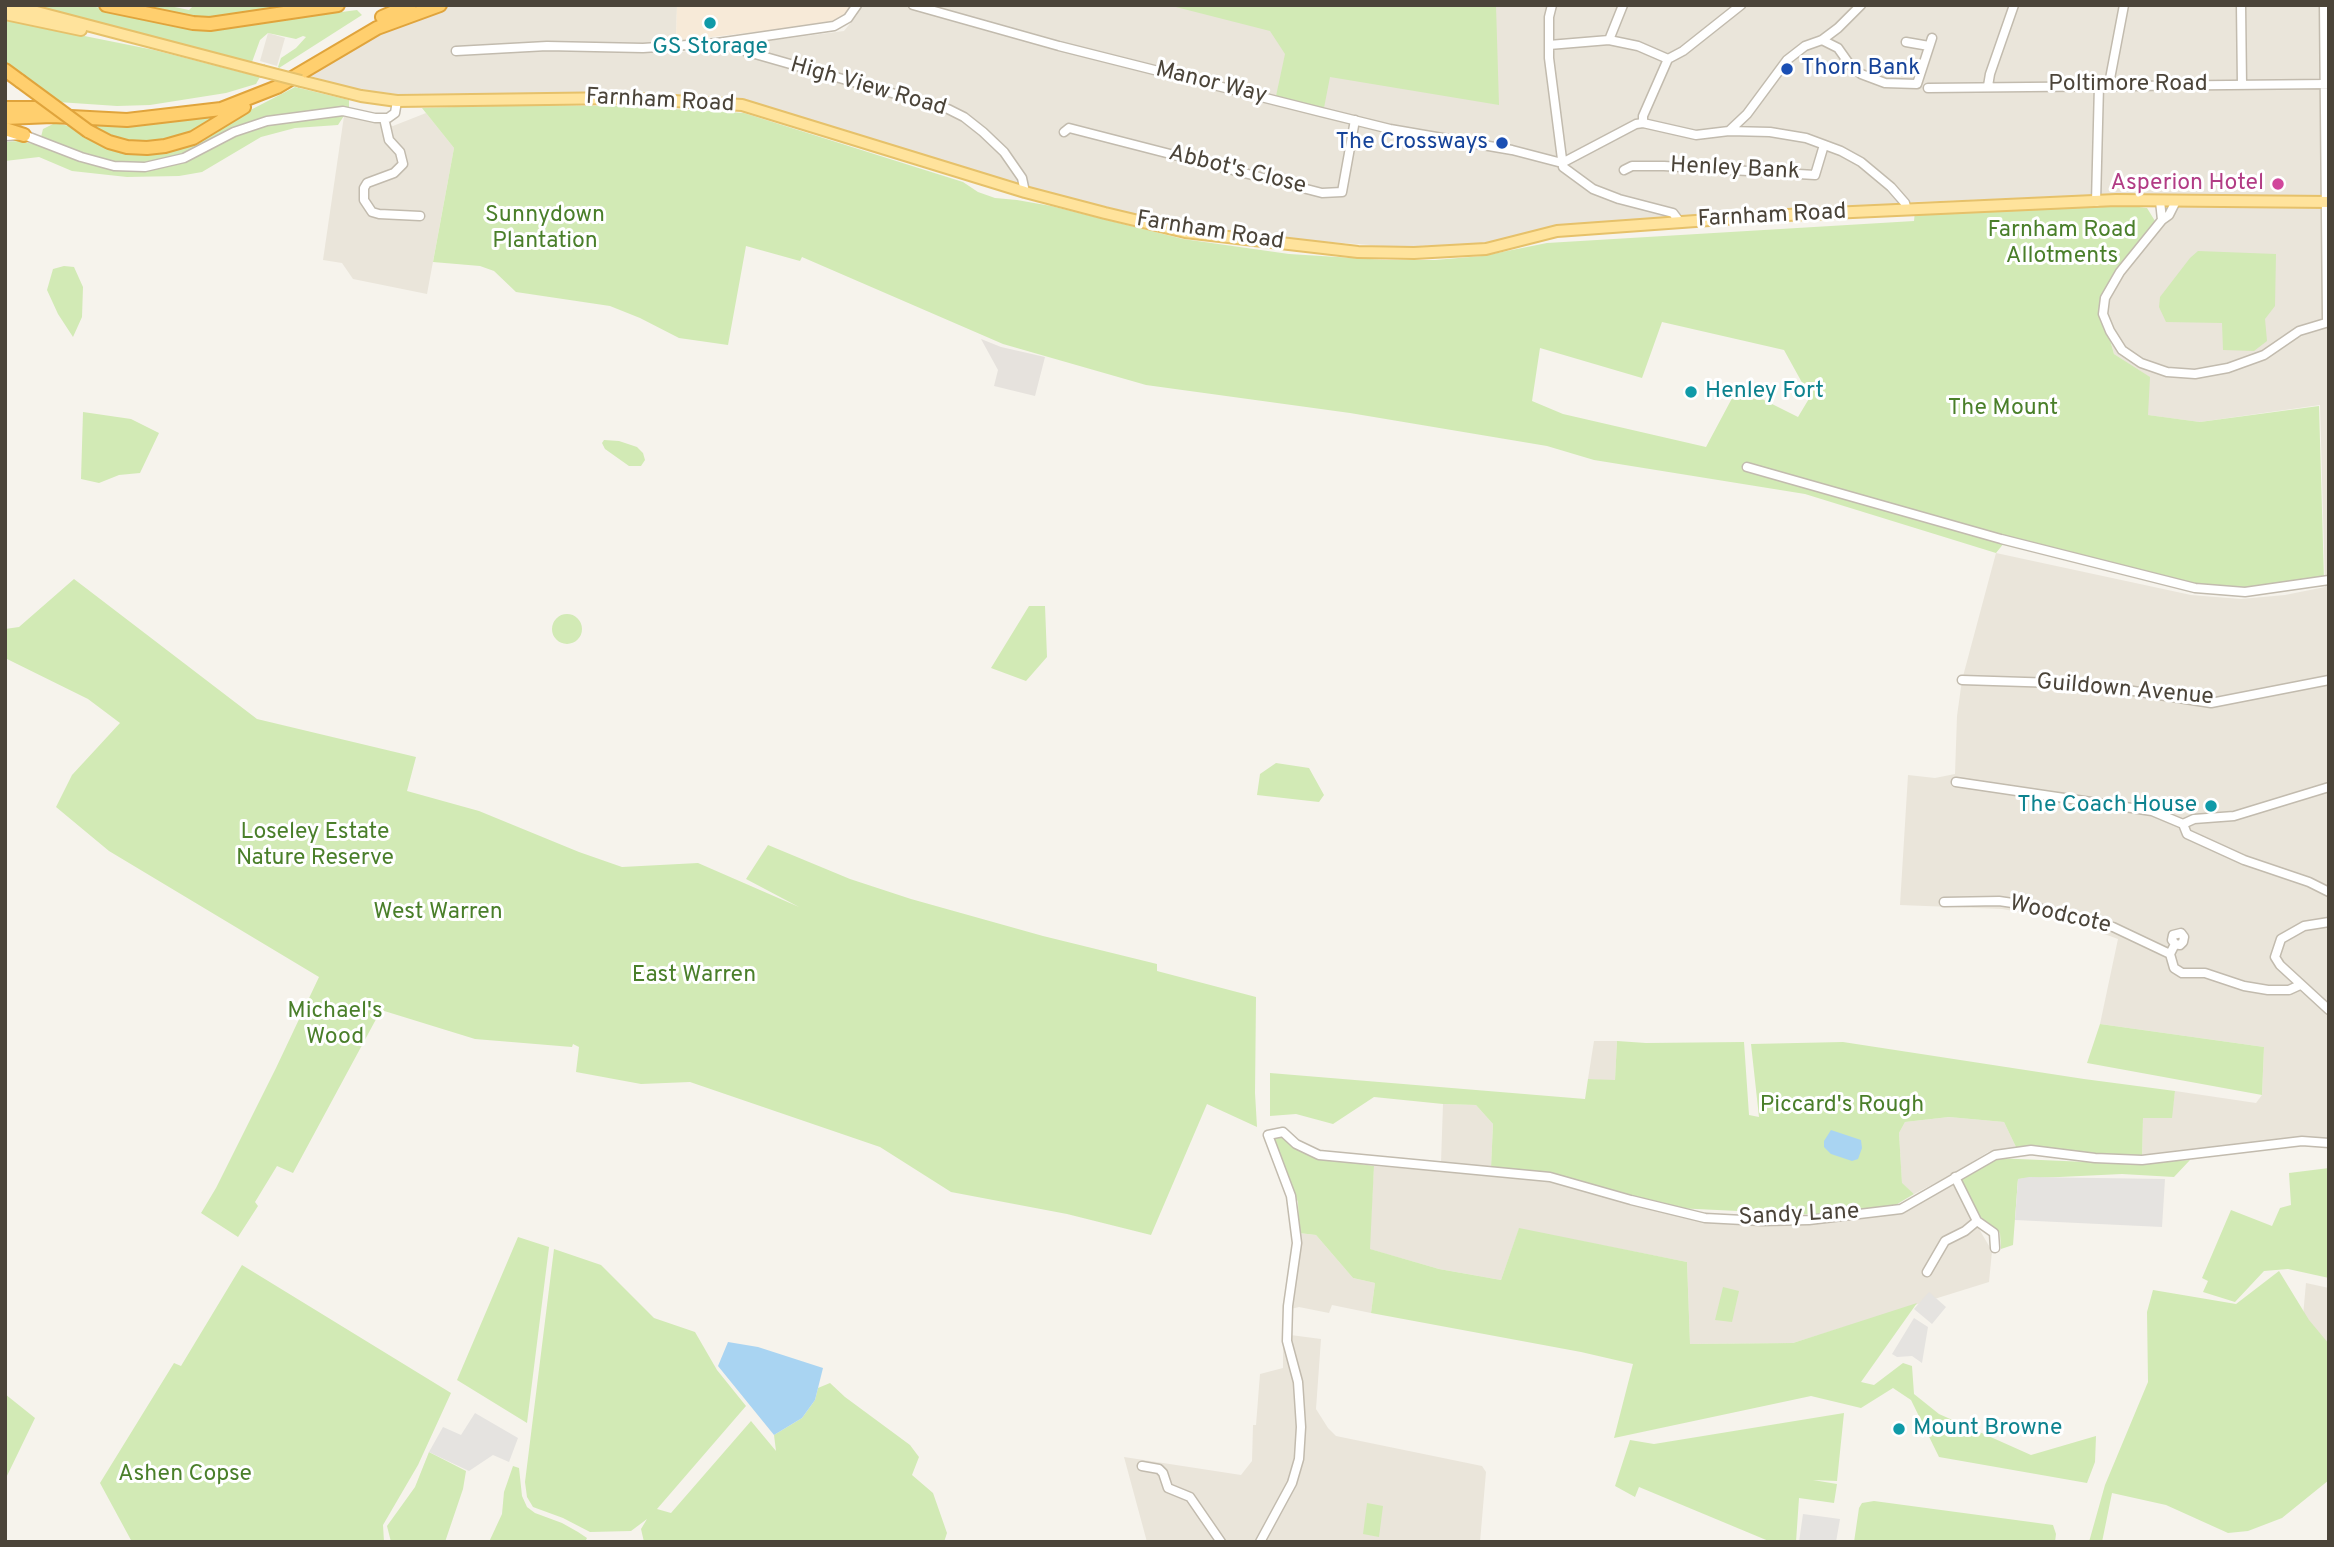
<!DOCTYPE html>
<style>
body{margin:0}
#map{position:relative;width:2334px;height:1547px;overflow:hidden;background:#f6f3ec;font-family:Overpass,sans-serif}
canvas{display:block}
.frame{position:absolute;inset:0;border:7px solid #4b4439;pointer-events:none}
</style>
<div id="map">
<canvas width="2334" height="1547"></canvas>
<div class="frame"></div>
</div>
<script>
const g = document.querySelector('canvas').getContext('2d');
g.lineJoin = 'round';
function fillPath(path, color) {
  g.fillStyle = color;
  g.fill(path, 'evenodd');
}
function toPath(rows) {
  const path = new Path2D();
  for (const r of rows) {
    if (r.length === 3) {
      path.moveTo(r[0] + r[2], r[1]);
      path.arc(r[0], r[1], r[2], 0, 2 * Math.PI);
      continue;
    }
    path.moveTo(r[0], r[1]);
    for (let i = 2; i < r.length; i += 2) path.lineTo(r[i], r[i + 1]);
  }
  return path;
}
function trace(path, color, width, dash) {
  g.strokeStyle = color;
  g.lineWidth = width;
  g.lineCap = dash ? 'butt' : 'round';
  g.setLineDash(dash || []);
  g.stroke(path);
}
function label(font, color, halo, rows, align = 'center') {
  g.font = font + ' Overpass,sans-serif';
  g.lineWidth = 6;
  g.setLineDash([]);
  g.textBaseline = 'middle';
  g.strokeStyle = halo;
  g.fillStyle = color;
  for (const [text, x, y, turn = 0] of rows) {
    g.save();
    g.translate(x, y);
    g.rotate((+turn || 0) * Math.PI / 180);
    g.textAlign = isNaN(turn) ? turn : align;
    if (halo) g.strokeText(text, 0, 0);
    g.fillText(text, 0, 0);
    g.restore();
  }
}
fillPath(toPath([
 [458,5,677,6,676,41,681,52,844,31,857,15,859,5,2329,5,2329,1139,2301,1136,2142,1158,2143,1118,2171,1118,2175,1091,2256,1103,2262,1095,2264,1047,2100,1024,2118,939,2066,920,2002,909,1900,905,1908,775,1935,778,1955,774,1957,716,1962,680,1996,553,2191,595,2241,599,2285,595,2325,587,2320,405,2200,422,2147,415,2149,377,2114,354,2104,315,2105,299,2128,266,2172,216,2174,197,2098,195,1913,202,1491,243,1396,247,1251,236,1186,228,1027,188,741,100,607,93,397,94,354,89,311,76,346,49,378,32,429,12],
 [268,33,285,38,277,66,260,61],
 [426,113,454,148,427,294,353,279,342,263,323,260,344,116,393,126],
 [1594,1041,1617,1041,1615,1081,1588,1079],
 [1443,1104,1476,1105,1493,1124,1491,1168,1441,1163],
 [1949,1117,2004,1122,2016,1147,1988,1152,1953,1174,1914,1194,1902,1184,1899,1133,1905,1122],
 [1374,1166,1542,1179,1604,1197,1724,1224,1773,1224,1898,1214,1952,1183,1992,1251,1989,1282,1793,1343,1690,1344,1687,1262,1519,1229,1501,1280,1439,1269,1369,1249],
 [1299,1233,1316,1235,1353,1278,1375,1283,1371,1313,1332,1305,1329,1313,1299,1307,1291,1309,1297,1278],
 [2306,1283,2329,1288,2329,1356,2302,1327],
 [1283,1334,1321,1339,1316,1409,1328,1428,1336,1436,1482,1466,1486,1472,1480,1542,1147,1542,1124,1457,1241,1475,1252,1461,1253,1425,1256,1425,1260,1374,1283,1368]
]), '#eae5da');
fillPath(toPath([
 [852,5,846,16,827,24,676,41,677,6]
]), '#f7ead8');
fillPath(toPath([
 [981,339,1001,347,1045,357,1035,396,994,386,998,370]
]), '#e6e2dd');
fillPath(toPath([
 [17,5,85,5,210,29,357,10,362,15,279,68,278,67,281,58,296,48,306,37,303,36,296,39,268,33,260,40,252,62],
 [116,5,165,5,189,10,194,5,317,5,210,21],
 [1168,5,1496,5,1499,105,1330,77,1324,108,1276,96,1285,54,1270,31],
 [5,20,154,50,260,77,256,84,226,93,150,105,117,106,58,102,5,64],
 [295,87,349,100,349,108,338,125,295,128,261,137,202,172,179,176,127,177,72,171,39,157,5,161,5,142,18,141,39,145,43,129,55,123,69,126,90,140,130,152,152,154,173,150],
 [518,105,621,106,744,113,963,182,978,192,995,198,1017,200,1051,206,1183,239,1289,254,1386,260,1435,260,1482,256,1547,243,1914,221,1915,211,2116,204,2147,208,2155,221,2110,287,2103,314,2114,354,2150,377,2148,415,2200,422,2319,406,2324,580,2240,589,2182,582,2008,538,1996,553,1805,494,1594,460,1547,446,1350,413,1146,385,1003,344,802,257,800,261,746,246,728,345,679,338,640,318,610,306,516,292,494,271,480,266,433,262,454,148,422,108],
 [1662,322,1784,350,1810,397,1798,417,1738,387,1706,447,1563,414,1532,401,1540,348,1642,378],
 [232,110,203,128,172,141,134,143,103,133,86,123],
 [2198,251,2276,254,2275,306,2265,319,2267,341,2254,351,2223,350,2222,323,2166,322,2159,307,2160,297,2190,258],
 [64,266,74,267,83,287,82,317,73,337,58,314,47,290,53,269],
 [83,412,131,419,159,433,140,473,119,475,99,483,81,479],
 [604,440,619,441,637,447,643,453,645,460,641,466,629,466,605,449,602,443],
 [74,579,257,719,416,757,407,791,479,811,579,852,622,867,698,863,799,907,746,879,768,845,850,879,911,899,1043,936,1157,964,1157,971,1256,997,1255,1093,1257,1127,1207,1104,1151,1235,1067,1214,951,1192,880,1147,690,1082,641,1084,576,1072,579,1047,573,1044,572,1047,475,1039,381,1010,293,1173,277,1166,255,1202,258,1206,238,1237,201,1213,216,1188,276,1068,319,977,109,851,56,807,72,775,120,723,88,699,5,658,5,629,19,627],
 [1029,606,1045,606,1047,657,1026,681,991,668],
 [567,629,15],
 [1276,763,1309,768,1324,795,1319,802,1257,795,1260,774],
 [2100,1024,2264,1047,2262,1095,2087,1063],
 [1617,1041,1646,1043,1744,1042,1749,1115,1759,1117,1751,1044,1843,1042,2084,1079,2175,1091,2172,1118,2143,1118,2142,1158,2016,1147,2004,1122,1949,1117,1905,1122,1899,1133,1902,1183,1914,1194,1894,1206,1822,1215,1675,1208,1562,1177,1491,1168,1493,1124,1476,1105,1443,1104,1374,1097,1333,1124,1296,1114,1270,1116,1270,1073,1585,1099,1588,1079,1615,1080],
 [1280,1135,1314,1157,1374,1166,1370,1249,1439,1269,1501,1280,1519,1228,1687,1262,1690,1344,1793,1343,1917,1303,1861,1382,1874,1385,1903,1363,1912,1366,1914,1394,1939,1414,2031,1455,2096,1436,2095,1462,2087,1483,1939,1457,1911,1400,1893,1388,1861,1408,1811,1396,1614,1438,1633,1364,1581,1352,1371,1313,1375,1283,1353,1278,1316,1235,1299,1233,1298,1202,1271,1138],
 [1995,1158,2133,1164,2190,1160,2174,1177,2122,1174,2018,1179,2013,1245,2001,1249,2000,1233,1977,1214,1959,1179],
 [2329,1168,2329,1278,2288,1269,2264,1271,2235,1302,2203,1292,2208,1281,2202,1278,2231,1210,2272,1226,2280,1208,2291,1205,2289,1173],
 [518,1237,549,1247,527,1423,457,1380],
 [554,1249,601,1265,654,1318,695,1332,717,1370,746,1406,657,1509,671,1513,751,1421,776,1451,774,1435,802,1418,815,1400,818,1388,830,1383,845,1397,910,1445,919,1457,912,1475,933,1493,947,1533,944,1542,644,1542,641,1529,647,1519,631,1531,590,1532,563,1518,533,1507,527,1497,525,1482],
 [242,1265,451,1393,418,1465,383,1525,384,1542,132,1542,100,1483,174,1363,181,1366],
 [2279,1271,2309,1320,2329,1344,2329,1480,2282,1518,2248,1531,2228,1533,2166,1505,2112,1493,2102,1542,2089,1542,2105,1485,2148,1382,2147,1312,2153,1290,2236,1304],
 [1723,1287,1739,1291,1732,1322,1715,1320],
 [5,1394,35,1418,5,1480],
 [1844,1413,1837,1481,1813,1480,1837,1484,1834,1503,1799,1498,1796,1542,1771,1542,1639,1487,1635,1497,1615,1486,1630,1440,1654,1444],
 [429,1452,466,1471,463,1489,445,1542,391,1542,387,1526,415,1487],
 [513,1466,519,1468,522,1496,527,1507,535,1513,562,1523,578,1532,587,1538,585,1542,489,1542,502,1514,504,1492],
 [1874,1501,2053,1525,2056,1534,2055,1542,1854,1542,1859,1508,1862,1503],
 [1367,1503,1383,1506,1379,1537,1363,1534]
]), '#d2eab5');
fillPath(toPath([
 [2029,1177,2165,1179,2162,1227,2015,1220,2018,1179],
 [1929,1292,1946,1307,1932,1324,1914,1309],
 [1914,1318,1928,1327,1922,1363,1912,1356,1897,1357,1892,1354],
 [475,1413,518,1438,509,1462,493,1455,469,1471,429,1452,443,1427,461,1435],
 [1803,1514,1840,1519,1836,1542,1799,1542]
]), '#e5e3e0');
fillPath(toPath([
 [1831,1130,1861,1140,1862,1148,1858,1159,1852,1161,1831,1154,1824,1147,1824,1141],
 [728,1342,758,1347,823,1368,815,1400,802,1418,774,1435,718,1366]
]), '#a9d4f2');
const minor = toPath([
 [913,5,1059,46,1321,112,1390,129,1512,150,1562,163,1636,124,1643,123,1696,135,1729,131,1747,114,1787,60,1805,46,1822,40,1838,28,1861,5],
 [1552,5,1549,17,1549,58,1563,167,1593,189,1619,199,1673,213,1679,221],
 [2241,5,2242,85],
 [2324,5,2327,322],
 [1609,40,1623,5],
 [1822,40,1838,48,1850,65,1861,74,1885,83,1917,84,1932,38],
 [1906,42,1929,46],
 [720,44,948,109,964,117,983,132,1004,152,1022,178,1025,192],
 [1549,45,1609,40,1638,46,1668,59],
 [456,51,547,46,643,48,717,43,834,26,848,18,857,5],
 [2109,84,2124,5],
 [1988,86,1990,74,2014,5],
 [1928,88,2329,84],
 [384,118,389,140,400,152,403,164,394,173,367,183,364,188,364,200,372,212,379,214,420,216],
 [1643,123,1643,116,1668,59,1683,51,1741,5],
 [1729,131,1770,132,1806,138,1841,151,1861,162,1891,187,1905,203,1907,210],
 [1064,132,1069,128,1322,193,1342,192,1355,120],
 [5,136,24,135,81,157,114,166,145,167,184,158,234,132,267,121,343,111,375,118,388,118,395,113,397,101],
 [1624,170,1632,166,1664,166,1815,175,1824,145],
 [2160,201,2162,220],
 [2176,201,2169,215,2162,220,2120,272,2105,298,2103,314,2110,331,2122,350,2141,363,2167,372,2195,374,2228,368,2264,355,2299,331,2329,322],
 [2096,202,2099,85],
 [1747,467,2001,539,2195,588,2245,592,2329,580],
 [1962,680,2088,684,2211,703,2329,680],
 [1956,782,2152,811,2183,824,2187,834,2244,860,2309,882,2329,892],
 [2183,824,2194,819,2234,816,2329,787],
 [1944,902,1999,901,2026,905,2113,927,2170,954],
 [2329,922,2304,926,2281,939,2275,957,2280,965,2329,1010],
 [2175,944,2172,940,2173,935,2181,933,2184,937,2183,942,2180,945,2175,944,2170,954,2174,968,2182,973,2205,973,2244,986,2268,990,2289,990,2300,985],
 [1955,1177,1977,1221,1994,1233,1995,1248],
 [1927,1272,1945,1241,1965,1231,1977,1221],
 [1142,1466,1159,1469,1163,1473,1168,1488,1190,1497,1221,1542],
 [1260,1542,1292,1483,1299,1459,1301,1427,1298,1382,1287,1341,1288,1306,1297,1243,1291,1196,1268,1135,1283,1132,1296,1144,1319,1155,1550,1177,1631,1200,1705,1218,1762,1221,1809,1220,1901,1209,1995,1155,2031,1150,2095,1158,2142,1160,2302,1141,2329,1143]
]);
const major = toPath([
 [10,5,262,71],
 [5,14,81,30],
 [301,81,361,96,397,101,622,98,742,105,1025,192,1105,213,1185,232,1358,252,1414,253,1486,249,1557,231,1765,216,2116,200,2329,202]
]);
const highway = toPath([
 [106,5,193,23,210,24,338,5],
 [382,17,410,5],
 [5,70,20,81],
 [5,108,47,108],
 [5,118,52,116,127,120,221,109,277,87,377,28,440,5],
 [5,129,24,135],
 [88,131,109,142,127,147,147,148,165,146,193,138,244,107]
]);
trace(minor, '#c2bbae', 11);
trace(major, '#e6c16a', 14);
trace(highway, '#e0a43c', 16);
trace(minor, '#fff', 8);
trace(major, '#ffe39c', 10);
trace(highway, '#ffcf6e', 12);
const majorBridge = toPath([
 [262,71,301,81]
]);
const highwayBridge = toPath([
 [20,81,88,131]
]);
trace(majorBridge, '#e6c16a', 14, []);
trace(highwayBridge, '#e0a43c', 16, []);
trace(majorBridge, '#ffe39c', 10);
trace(highwayBridge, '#ffcf6e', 12);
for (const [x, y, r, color] of [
 [710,23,7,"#0f9aa8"],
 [1787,69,7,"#1a4fb4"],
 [1502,143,7,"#1a4fb4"],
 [2278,184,7,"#d1479c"],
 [1691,392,7,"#0f9aa8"],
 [2211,806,7,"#0f9aa8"],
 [1899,1429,7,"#0f9aa8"]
]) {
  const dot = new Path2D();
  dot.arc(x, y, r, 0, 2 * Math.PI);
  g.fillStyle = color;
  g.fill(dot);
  trace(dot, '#fff', 2.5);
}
label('23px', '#0d838f', '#fff', [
 ["GS Storage",710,48,"center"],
 ["Henley Fort",1705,392],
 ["The Coach House",2197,806,"right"],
 ["Mount Browne",1913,1429]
], 'left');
label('23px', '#164399', '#fff', [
 ["Thorn Bank",1801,69],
 ["The Crossways",1488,143,"right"]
], 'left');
label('23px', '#4b4439', '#fff', [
 ["Manor Way",1211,84,14],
 ["Poltimore Road",2128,85],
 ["High View Road",868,88,16],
 ["Farnham Road",660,102,3],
 ["Henley Bank",1735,170,3],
 ["Abbot's Close",1237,171,14],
 ["Farnham Road",1772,217,-3],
 ["Farnham Road",1210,232,9],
 ["Guildown Avenue",2125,691,5],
 ["Woodcote",2060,916,13],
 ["Sandy Lane",1799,1216,-3]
]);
label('23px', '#b23c85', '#fff', [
 ["Asperion Hotel",2264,184]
], 'right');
label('23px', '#4a7f2a', '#fff', [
 ["Sunnydown",545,216],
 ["Plantation",545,242],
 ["Farnham Road",2062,231],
 ["Allotments",2062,257],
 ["The Mount",2003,409],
 ["Loseley Estate",315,833],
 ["Nature Reserve",315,859],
 ["West Warren",438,913],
 ["East Warren",694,976],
 ["Michael's",335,1012],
 ["Wood",335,1038],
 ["Piccard's Rough",1842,1106],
 ["Ashen Copse",185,1475]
]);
</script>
